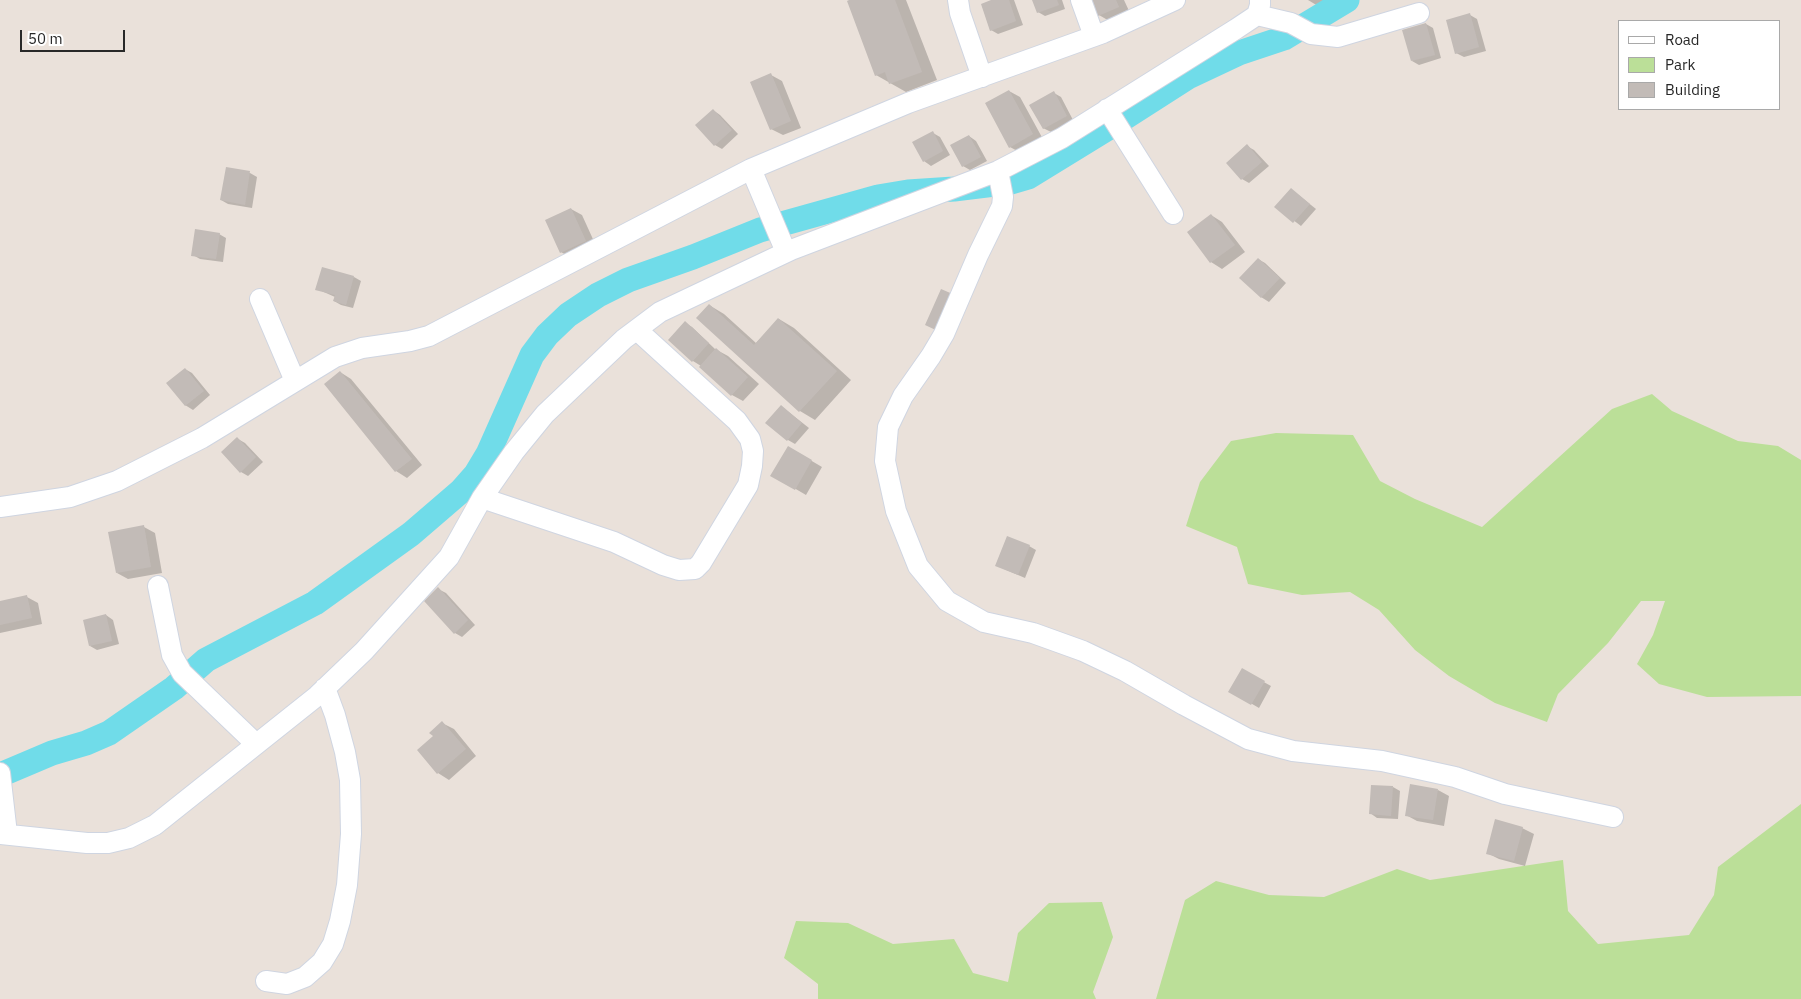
<!DOCTYPE html>
<style>
body{margin:0}
#map{position:relative;width:1801px;height:999px;overflow:hidden;background:#eae1da;font-family:"IBM Plex Sans",sans-serif}
canvas{display:block}
.legend{position:absolute;left:1618px;top:20px;width:162px;height:90px;box-sizing:border-box;background:#fff;border:1px solid #a9a9a9;margin:0;padding:6px 9px;list-style:none;font-size:15px;color:#282828}
.legend li{display:flex;align-items:center;gap:10px;height:25px}
.legend b{width:25px;border:1px solid #a9a9a9}
.scale{position:absolute;left:20px;top:30px;width:105px;height:22px;box-sizing:border-box;border:2px solid #282828;border-top:0;padding-left:6px;font-size:15px;line-height:18px;white-space:nowrap;color:#282828;-webkit-text-stroke:4px #fff;paint-order:stroke}
</style>
<div id="map">
<canvas width="1801" height="999"></canvas>
<ul class="legend">
<li><b style="height:6px;background:#fff"></b>Road</li>
<li><b style="height:14px;background:#bbdf98"></b>Park</li>
<li><b style="height:14px;background:#c2bbb7"></b>Building</li>
</ul>
<div class="scale">50 m</div>
</div>
<script>
const g = document.querySelector('canvas').getContext('2d');
g.lineJoin = 'round';
function fillPath(path, color) {
  g.fillStyle = color;
  g.fill(path, 'evenodd');
}
function toPath(rows) {
  const path = new Path2D();
  for (const r of rows) {
    path.moveTo(r[0], r[1]);
    for (let i = 2; i < r.length; i += 2) path.lineTo(r[i], r[i + 1]);
  }
  return path;
}
function trace(path, color, width, dash) {
  g.strokeStyle = color;
  g.lineWidth = width;
  g.lineCap = dash ? 'butt' : 'round';
  g.setLineDash(dash || []);
  g.stroke(path);
}
fillPath(toPath([
 [1652,394,1672,411,1738,441,1778,446,1801,460,1801,696,1707,697,1659,684,1637,664,1653,635,1665,601,1641,601,1608,643,1558,694,1547,722,1495,703,1449,676,1415,650,1379,610,1350,592,1302,595,1248,584,1237,547,1186,526,1200,482,1231,441,1276,433,1353,435,1380,481,1415,499,1482,527,1612,409],
 [1801,804,1801,999,1156,999,1185,900,1216,881,1269,895,1324,897,1397,869,1430,880,1563,860,1568,911,1598,944,1689,935,1714,895,1718,867],
 [1102,902,1113,937,1093,992,1096,999,818,999,818,984,784,958,796,921,848,923,893,944,954,939,973,973,1008,982,1018,933,1049,903]
]), '#bbdf98');
fillPath(toPath([
 [853,0,906,0,937,80,906,92,876,75],
 [995,0,1014,0,1023,25,998,34,991,30],
 [1033,0,1062,0,1065,9,1045,16,1038,12],
 [1093,0,1124,0,1130,13,1111,22,1099,15],
 [1308,0,1331,0,1318,6],
 [1470,15,1477,19,1486,51,1464,57,1456,53],
 [1426,24,1433,28,1441,58,1419,65,1412,61],
 [771,75,782,81,801,128,783,135,771,129],
 [1009,91,1020,97,1044,141,1021,153,1010,147],
 [1054,93,1061,97,1073,120,1051,132,1043,128],
 [713,110,720,115,738,134,722,149,715,145],
 [933,133,940,137,950,155,931,166,924,161],
 [969,136,976,141,987,161,970,170,963,166],
 [1247,146,1254,150,1269,166,1249,183,1242,179],
 [227,168,250,173,257,177,252,208,228,204,221,200],
 [1291,189,1316,209,1301,226,1276,207],
 [571,209,582,215,597,248,573,259,561,252],
 [1211,215,1222,222,1245,252,1222,269,1211,262,1189,232],
 [219,234,226,238,223,262,200,259,193,255],
 [1258,259,1265,263,1286,283,1269,302,1261,297],
 [354,277,361,281,353,308,341,305,334,301,335,297,317,289],
 [709,305,724,314,756,343,779,319,794,328,851,380,815,420,800,411,698,318],
 [685,323,692,327,715,349,728,356,759,384,743,401,732,395,701,366,693,361],
 [185,369,192,373,210,395,193,410,185,405],
 [340,372,351,379,422,465,407,478,396,471,326,384],
 [781,406,809,428,795,444,788,440],
 [238,439,245,443,263,462,248,476,241,472],
 [788,447,822,467,806,495,772,475],
 [144,527,155,533,162,573,128,579,117,573],
 [1029,546,1036,550,1025,578,1004,569],
 [438,589,446,593,475,625,462,637,455,633],
 [27,597,38,603,42,624,0,633,0,603],
 [106,615,113,620,119,644,97,650,90,646],
 [1242,670,1271,686,1259,708,1230,691],
 [442,723,454,729,476,756,449,780,438,773,434,736],
 [1393,787,1400,791,1398,819,1377,818,1370,813],
 [1438,790,1449,796,1444,826,1417,821,1406,815],
 [1522,828,1534,834,1525,866,1499,859,1487,853]
]), '#0003');
trace(toPath([
 [0,775,52,753,86,743,109,733,174,688,206,660,315,603,411,534,461,491,476,474,488,454,532,355,547,335,568,315,598,295,628,280,693,257,760,230,878,197,908,192,954,189,1011,182,1028,177,1116,123,1188,77,1239,53,1284,38,1347,0]
]), '#70dce9', 25);
fillPath(toPath([
 [849,0,895,0,922,72,889,84,885,72,875,76,847,1],
 [991,0,1009,0,1016,21,990,31,981,4],
 [1032,0,1057,0,1059,5,1037,13],
 [1092,0,1116,0,1119,7,1098,16],
 [1470,13,1479,47,1455,54,1446,20],
 [1426,23,1435,55,1411,61,1402,30],
 [771,73,791,121,770,130,750,82],
 [1009,90,1033,134,1009,148,985,103],
 [1054,91,1067,116,1043,129,1029,105],
 [713,109,732,130,714,146,695,125],
 [933,131,943,151,923,162,912,142],
 [969,135,981,157,962,167,950,145],
 [1247,144,1262,162,1241,180,1226,163],
 [226,167,250,171,245,205,220,200],
 [1291,188,1310,204,1293,223,1274,207],
 [571,208,586,241,560,253,545,220],
 [1211,214,1235,245,1210,263,1187,232],
 [195,229,220,233,216,259,191,256],
 [1258,258,1280,278,1261,298,1239,278],
 [322,267,354,276,346,305,333,301,335,295,315,290],
 [941,289,955,295,940,332,925,325],
 [709,304,754,345,778,318,837,371,799,412,696,318],
 [685,321,709,343,692,362,668,340],
 [716,348,748,377,731,396,699,367],
 [185,368,204,391,185,406,166,383],
 [340,371,412,459,395,472,324,384],
 [781,405,802,423,787,441,765,423],
 [237,437,256,457,240,473,221,452],
 [788,446,812,460,795,490,770,476],
 [144,525,151,567,116,573,108,532],
 [1007,536,1030,545,1018,575,995,566],
 [438,587,468,620,454,634,424,601],
 [27,595,32,618,0,625,0,601],
 [106,614,112,641,89,646,83,620],
 [1242,668,1265,681,1251,705,1228,692],
 [442,721,466,749,437,774,417,750,433,736,429,733],
 [1410,784,1438,789,1433,820,1405,816],
 [1371,785,1393,786,1391,816,1369,814],
 [1495,819,1523,827,1514,861,1486,854]
]), '#c2bbb7');
const minor = toPath([
 [958,0,960,13,982,77],
 [1081,0,1094,36],
 [1257,15,1291,23,1311,34,1338,37,1419,13],
 [1107,109,1173,214],
 [751,169,786,252],
 [998,171,1003,197,1002,206,978,255,944,334,931,356,903,396,888,427,885,461,896,511,918,566,947,601,984,622,1033,633,1083,651,1125,671,1184,705,1248,739,1293,751,1382,761,1455,777,1505,794,1613,817],
 [260,299,295,381],
 [482,498,614,542,663,565,679,570,695,569,701,563,748,485,752,466,753,451,750,439,737,421,637,330],
 [0,507,70,497,117,481,202,438,335,357,362,348,410,341,429,336,751,169,908,103,1103,33,1175,0],
 [158,586,172,655,182,673,256,744],
 [0,773,7,834],
 [0,834,87,843,108,843,129,838,155,825,317,696,364,651,449,557,482,498,514,452,545,414,624,339,660,312,791,250,998,171,1062,138,1236,29,1257,15,1260,5,1260,0],
 [266,981,287,984,305,977,322,962,333,944,340,921,347,885,351,834,350,780,345,752,335,715,325,688]
]);
trace(minor, '#cfd5e1', 22);
trace(minor, '#fff', 20);
</script>
